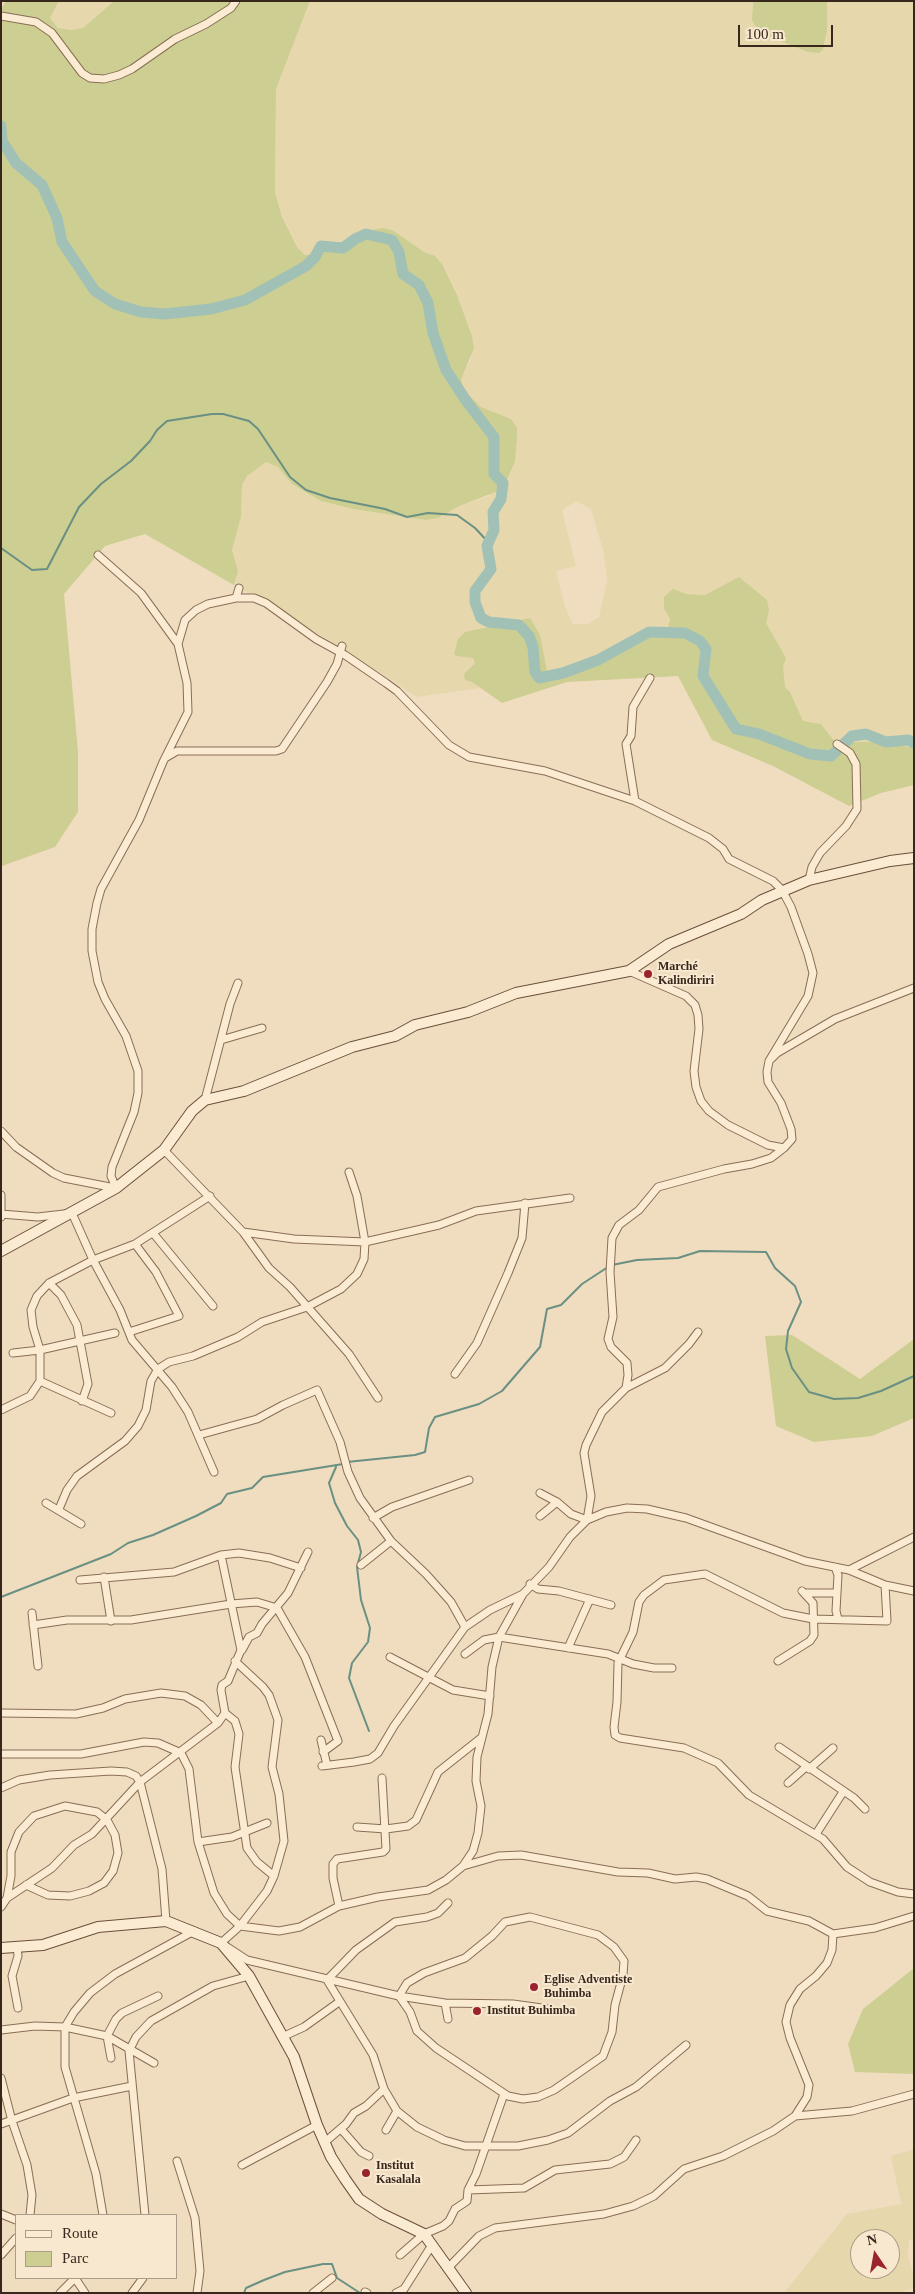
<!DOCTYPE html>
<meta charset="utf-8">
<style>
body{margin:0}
#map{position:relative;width:915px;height:2294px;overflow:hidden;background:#f0ddbf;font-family:"Times New Roman",serif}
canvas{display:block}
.frame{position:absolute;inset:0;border:2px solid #38271c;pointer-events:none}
.legend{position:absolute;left:15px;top:2214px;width:162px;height:65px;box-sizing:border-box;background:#f7e8cf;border:1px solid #ab9b87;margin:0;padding:6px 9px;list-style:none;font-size:15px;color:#38271c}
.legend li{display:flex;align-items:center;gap:10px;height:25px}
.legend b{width:25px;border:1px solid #ab9b87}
.north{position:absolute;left:850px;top:2229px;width:50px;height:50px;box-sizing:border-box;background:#f7e8cf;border:1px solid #ab9b87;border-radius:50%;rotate:348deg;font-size:14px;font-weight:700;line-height:20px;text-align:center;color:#38271c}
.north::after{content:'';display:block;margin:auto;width:18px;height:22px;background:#9b232e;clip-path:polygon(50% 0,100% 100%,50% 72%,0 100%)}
.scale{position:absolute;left:738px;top:25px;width:95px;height:22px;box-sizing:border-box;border:2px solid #38271c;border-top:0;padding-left:6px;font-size:15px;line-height:18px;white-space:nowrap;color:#38271c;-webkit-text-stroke:4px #f7e8cf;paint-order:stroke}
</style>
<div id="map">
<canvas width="915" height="2294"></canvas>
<div class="frame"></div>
<ul class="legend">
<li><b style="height:6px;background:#faebd2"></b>Route</li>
<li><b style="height:14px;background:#ccce92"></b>Parc</li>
</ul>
<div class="north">N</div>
<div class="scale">100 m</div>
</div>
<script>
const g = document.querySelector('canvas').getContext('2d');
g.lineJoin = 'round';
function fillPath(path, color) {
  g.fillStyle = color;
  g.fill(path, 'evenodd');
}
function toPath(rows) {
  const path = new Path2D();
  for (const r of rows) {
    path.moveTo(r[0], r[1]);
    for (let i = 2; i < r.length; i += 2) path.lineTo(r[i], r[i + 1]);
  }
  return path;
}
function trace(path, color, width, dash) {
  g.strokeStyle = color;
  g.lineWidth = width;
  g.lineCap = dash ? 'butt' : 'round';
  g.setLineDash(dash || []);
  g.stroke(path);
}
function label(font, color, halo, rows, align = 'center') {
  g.font = font + ' "Times New Roman",serif';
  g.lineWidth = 4;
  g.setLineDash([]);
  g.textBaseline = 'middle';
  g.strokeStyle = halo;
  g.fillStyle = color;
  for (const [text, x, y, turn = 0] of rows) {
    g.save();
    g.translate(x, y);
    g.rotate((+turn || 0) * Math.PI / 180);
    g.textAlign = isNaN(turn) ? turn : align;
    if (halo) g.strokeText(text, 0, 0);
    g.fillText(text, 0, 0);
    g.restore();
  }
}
fillPath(toPath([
 [59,1,114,1,83,28,71,30,58,28,50,18],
 [310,1,753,1,752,10,788,43,813,53,823,50,825,45,827,31,827,1,914,1,914,748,879,742,854,742,839,747,821,724,803,721,790,692,785,687,780,647,765,622,769,610,739,578,705,595,686,594,664,609,670,619,668,627,641,632,606,653,560,670,547,671,542,649,530,618,482,628,457,656,473,658,475,663,464,674,480,688,417,697,339,646,234,585,238,571,232,550,241,517,242,485,247,476,266,462,278,467,292,484,321,501,353,509,426,520,438,518,457,507,489,496,511,419,481,407,465,391,461,380,471,359,472,336,457,295,442,264,435,256,424,252,394,231,371,230,319,254,305,255,297,247,282,217,275,192,276,89],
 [576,501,591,509,603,550,607,580,599,617,588,624,573,624,565,607,556,571,576,566,562,510],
 [914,2149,914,2239,909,2240,908,2257,914,2277,914,2287,901,2293,784,2293,847,2214,901,2204,891,2156],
 [860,2239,890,2239,890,2269,860,2269]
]), '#e6d8ac');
fillPath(toPath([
 [6,1,59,1,50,18,58,28,71,30,83,28,114,1,310,1,276,89,275,192,282,217,297,247,305,255,319,254,371,230,384,228,394,231,424,252,435,256,442,264,457,295,472,336,474,348,461,380,465,391,481,407,511,419,517,428,517,439,515,461,506,482,498,491,457,507,438,518,426,520,353,509,321,501,292,484,278,467,266,462,247,476,242,485,241,517,232,550,238,571,234,585,145,534,105,546,64,594,78,752,78,812,55,847,2,866,1,9],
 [753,1,827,1,827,31,823,50,819,53,808,52,768,36,758,30,752,20],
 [739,577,767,600,769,610,766,623,786,658,783,666,785,687,790,692,803,721,821,724,839,747,854,742,879,742,914,748,914,785,881,793,849,806,773,766,712,740,678,676,567,682,502,703,472,682,465,680,464,674,475,663,473,658,456,656,454,654,458,639,465,632,530,618,540,635,547,671,560,670,606,653,641,632,668,627,670,619,664,609,664,597,673,589,686,594,705,595],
 [792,1335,860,1379,914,1339,914,1418,872,1436,814,1442,776,1426,765,1336],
 [914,1968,914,2074,855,2072,848,2044,863,2009]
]), '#ccce92');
trace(toPath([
 [1,548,32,570,47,569,79,507,101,484,131,461,150,441,157,430,167,421,212,414,223,414,249,421,258,429,290,477,306,490,330,498,385,509,407,517,428,513,457,515,475,528,489,543],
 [612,1265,637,1260,678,1258,700,1251,766,1252,775,1268,795,1286,801,1302,788,1331,786,1349,792,1368,809,1392,834,1399,858,1398,881,1391,914,1376],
 [347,1462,415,1455,425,1452,429,1428,435,1417,479,1404,502,1391,540,1347,547,1309,561,1305,582,1284,608,1267],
 [336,1467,329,1483,335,1503,347,1526,358,1540,361,1552,357,1567,361,1600,370,1628,368,1642,352,1663,349,1678,369,1731],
 [1,1597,111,1554,128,1543,153,1535,196,1516,221,1503,227,1494,252,1488,263,1477,343,1464],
 [244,2293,246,2288,264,2280,285,2272,323,2264,332,2264,337,2278,360,2293]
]), '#699083', 2);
trace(toPath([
 [1,126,2,141,16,163,42,185,57,218,62,242,95,291,115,304,141,312,165,314,211,309,245,300,306,266,315,257,321,246,343,248,355,239,366,234,392,240,399,252,403,274,419,285,428,303,433,333,446,370,467,402,494,437,494,474,503,483,501,499,493,512,494,530,487,546,491,569,475,591,475,602,481,618,489,622,519,625,529,636,533,647,535,672,539,678,563,673,598,660,649,632,685,633,700,641,706,649,703,676,736,729,759,734,810,754,831,756,852,736,866,734,886,742,908,740,914,743]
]), '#a2c1b6', 11);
const street = toPath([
 [1,16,36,22,52,33,82,73,90,78,104,79,119,75,132,69,175,39,206,24,231,8,236,1],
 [98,555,141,593,178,644],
 [236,598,254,598,266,603,316,639,345,655,386,683,397,691,449,745,469,757,545,771,635,801,709,838,723,849,729,859,773,881,782,890,791,907,808,954,813,973,808,996,769,1061],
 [165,758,177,751,276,751,282,749,327,682,337,664,342,646],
 [635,801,626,744,631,736,633,707,650,678],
 [809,880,812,867,820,853,846,826,857,809,856,764,850,753,837,744],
 [629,971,686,996,695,1005,698,1015,699,1029,694,1071,696,1087,701,1101,709,1111,728,1125,768,1145,784,1148,792,1139,791,1129,781,1103,768,1082,767,1072,769,1061,777,1053,835,1019,914,988],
 [221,1040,262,1028],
 [205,1100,230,1004,238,983],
 [1,1131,16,1147,53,1173,64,1178,115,1188],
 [164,1150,243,1232,269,1268,290,1287,349,1354,378,1398],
 [116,1188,111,1176,112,1167,134,1112,138,1093,138,1071,126,1036,105,999,98,982,92,951,92,929,97,903,101,889,139,820,163,762,188,712,187,683,178,644,185,620,196,610,208,604,236,598,239,588],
 [1,1195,1,1217],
 [1,1214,38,1217,72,1213,93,1260,120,1310,132,1340,172,1387,188,1412,214,1472],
 [243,1232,294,1239,365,1242,439,1225,476,1211,570,1198],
 [153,1233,213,1306],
 [49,1283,61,1295,77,1325,88,1384,82,1401],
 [129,1332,179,1316,156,1272,135,1244],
 [13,1353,40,1350,115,1333],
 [455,1374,477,1343,508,1273,522,1238,525,1203],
 [40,1381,111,1413],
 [626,1388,665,1368,689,1344,698,1332],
 [1,1410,30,1396,40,1381,40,1350,33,1327,31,1310,37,1296,49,1283,93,1260,135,1244,210,1196],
 [199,1435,257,1419,283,1405,317,1390,340,1442,348,1472,360,1498,391,1541,426,1574,451,1602,465,1627],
 [540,1493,557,1502],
 [46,1503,81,1524],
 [59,1509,67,1490,77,1476,125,1441,138,1426,146,1410,151,1381,158,1369,169,1362,193,1356,238,1337,262,1322,307,1307,341,1289,357,1274,364,1259,365,1242,357,1196,349,1172],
 [540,1516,557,1502,571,1514,587,1520,591,1496,584,1453,586,1445,602,1412,626,1388,628,1375,627,1363,611,1347,608,1339,613,1317,610,1272,612,1238,619,1225,639,1210,658,1187,724,1169,752,1164,771,1158,784,1148],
 [373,1518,392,1507,469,1480],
 [361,1565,391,1541],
 [835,1567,838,1575,836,1611,838,1619],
 [849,1570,914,1537],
 [104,1577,111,1621],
 [80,1580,174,1572,221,1555,239,1553,270,1558,301,1568],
 [530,1584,538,1589,559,1591,611,1605],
 [885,1585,887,1621,813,1619,783,1613,705,1574,664,1580,644,1595,639,1602,633,1632,618,1663,617,1702,614,1727,615,1735,620,1738,684,1748,718,1763,749,1795,823,1839,847,1867,870,1882,898,1892,914,1894],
 [806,1593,837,1593],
 [32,1613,38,1666],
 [33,1625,67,1620,131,1620,231,1604,257,1602,277,1608,305,1657,338,1741,323,1752],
 [568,1648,590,1599],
 [242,1650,249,1637,257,1633,262,1624,288,1593,308,1552],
 [465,1654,484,1640,499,1637,608,1654,633,1664,654,1668,672,1668],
 [390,1657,453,1690,490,1696],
 [235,1661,263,1687,269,1695,278,1720,272,1767,279,1794,284,1841,274,1876,267,1891,240,1926,221,1943,247,1960,399,1996,445,2003,513,2004,549,2009],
 [778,1661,810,1641,814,1635,813,1603,802,1591],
 [1,1713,76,1714,103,1708,125,1699,161,1693,185,1696,201,1705,218,1723],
 [225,1713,235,1721,239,1734,235,1767,247,1848,257,1862,274,1876],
 [321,1740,327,1765],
 [779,1747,854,1798,865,1809],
 [1,1754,81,1754,144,1742,158,1743,181,1753,189,1769,198,1842,214,1893,227,1914,240,1926,279,1931,300,1927,339,1906,378,1897,428,1890,446,1880,463,1866,473,1851,478,1833,481,1806,476,1781,477,1757,488,1714,492,1667,499,1637,523,1594,549,1567,570,1537,587,1520,606,1512,627,1508,647,1509,686,1518,805,1561,849,1570,885,1585,914,1591],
 [322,1766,354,1762,370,1759,378,1753,394,1726,465,1627,490,1610,523,1594],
 [809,1769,833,1748],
 [788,1783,806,1767],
 [1,1788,19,1780,50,1775,111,1771,127,1772,136,1776,140,1782,162,1869,166,1921],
 [357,1827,386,1829,408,1826,416,1820,438,1772,481,1738],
 [816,1834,843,1792],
 [198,1842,232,1837,267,1823],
 [463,1866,498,1856,521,1855,618,1872,648,1873,675,1879,696,1877,707,1879,748,1896,767,1911,809,1921,833,1934,875,1928,914,1916],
 [7,1898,11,1876,11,1852,19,1832,34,1816,65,1806,97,1812,107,1820,115,1835,118,1853,113,1871,104,1883,89,1891,70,1896,48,1895,26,1885],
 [448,1903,438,1913,427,1917,395,1922,356,1950,327,1980,373,2055,384,2089,397,2111,417,2127,444,2140,465,2146,518,2146,548,2140,568,2133,610,2101,636,2087,686,2045],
 [339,1906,333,1878,333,1864,337,1859,383,1852,386,1849,382,1778],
 [1,1907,7,1898,52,1868,74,1845,92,1834,140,1782,218,1723,225,1713,221,1690,222,1685,228,1681,241,1650,221,1555],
 [530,1917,598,1935,614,1947,624,1961,623,1975,615,2005,612,2032,603,2056,554,2090,538,2097,523,2099,508,2096,436,2048,417,2031,410,2012,399,1996,407,1983,424,1973,465,1958,492,1936,505,1922,530,1917],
 [17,1946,18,1956,12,1976,18,2008],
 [445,2003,448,2019],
 [1,2030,35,2026,65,2027,107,2036,154,2063],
 [282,2037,304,2027,339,2002],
 [111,2058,107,2036,116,2019,122,2013,158,1996],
 [1,2078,12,2121,27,2165,32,2195,30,2215],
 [795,2116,852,2111,914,2094],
 [1,2124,73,2098,132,2086],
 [341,2129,361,2152,369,2156],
 [386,2130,397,2111],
 [325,2142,346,2124,354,2113,366,2106,384,2089],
 [177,2161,195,2218,200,2271,197,2293],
 [242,2165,317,2125],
 [468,2190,524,2188,555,2170,610,2164,624,2157,636,2140],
 [1,2214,16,2220],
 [103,2215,96,2174,65,2067,65,2027,74,2012,90,1993,115,1974,194,1931],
 [145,2215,129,2051,136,2037,151,2021,213,1986,249,1976],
 [1,2255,16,2238],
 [400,2255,424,2234,443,2226,449,2221,455,2209,467,2201,468,2190,476,2174,504,2094],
 [449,2267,479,2236,495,2228,604,2214,633,2206,654,2196,684,2169,723,2156,773,2131,795,2116,807,2097,809,2085,790,2038,786,2022,790,2005,800,1989,816,1976,827,1963,832,1950,833,1934],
 [75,2278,85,2293],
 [365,2292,367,2293],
 [60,2293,75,2278],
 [132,2293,143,2278],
 [313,2293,332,2278],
 [396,2293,404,2289,432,2245]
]);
const secondary = toPath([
 [1,1251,116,1188,164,1150,192,1111,205,1100,244,1091,352,1047,395,1036,415,1025,468,1012,516,993,629,971,669,944,741,914,762,900,809,880,890,861,914,858],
 [1,1948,43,1945,98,1927,166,1921,221,1943,249,1976,294,2057,317,2125,331,2157,345,2179,359,2199,382,2214,424,2234,466,2293]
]);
trace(street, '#896d56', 9);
trace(secondary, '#6b4e3a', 12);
trace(street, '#faebd2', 7);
trace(secondary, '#faebd2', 10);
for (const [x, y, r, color] of [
 [648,974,5,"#9b232e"],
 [534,1987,5,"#9b232e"],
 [477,2011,5,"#9b232e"],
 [366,2173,5,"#9b232e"]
]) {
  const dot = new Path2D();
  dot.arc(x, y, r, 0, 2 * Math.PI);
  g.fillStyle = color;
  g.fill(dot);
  trace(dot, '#f7e8cf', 2);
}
label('bold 12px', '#38271c', '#f7e8cf', [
 ["Marché",658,967],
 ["Kalindiriri",658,981],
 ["Eglise Adventiste",544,1980],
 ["Buhimba",544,1994],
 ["Institut Buhimba",487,2011],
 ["Institut",376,2166],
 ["Kasalala",376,2180]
], 'left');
</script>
